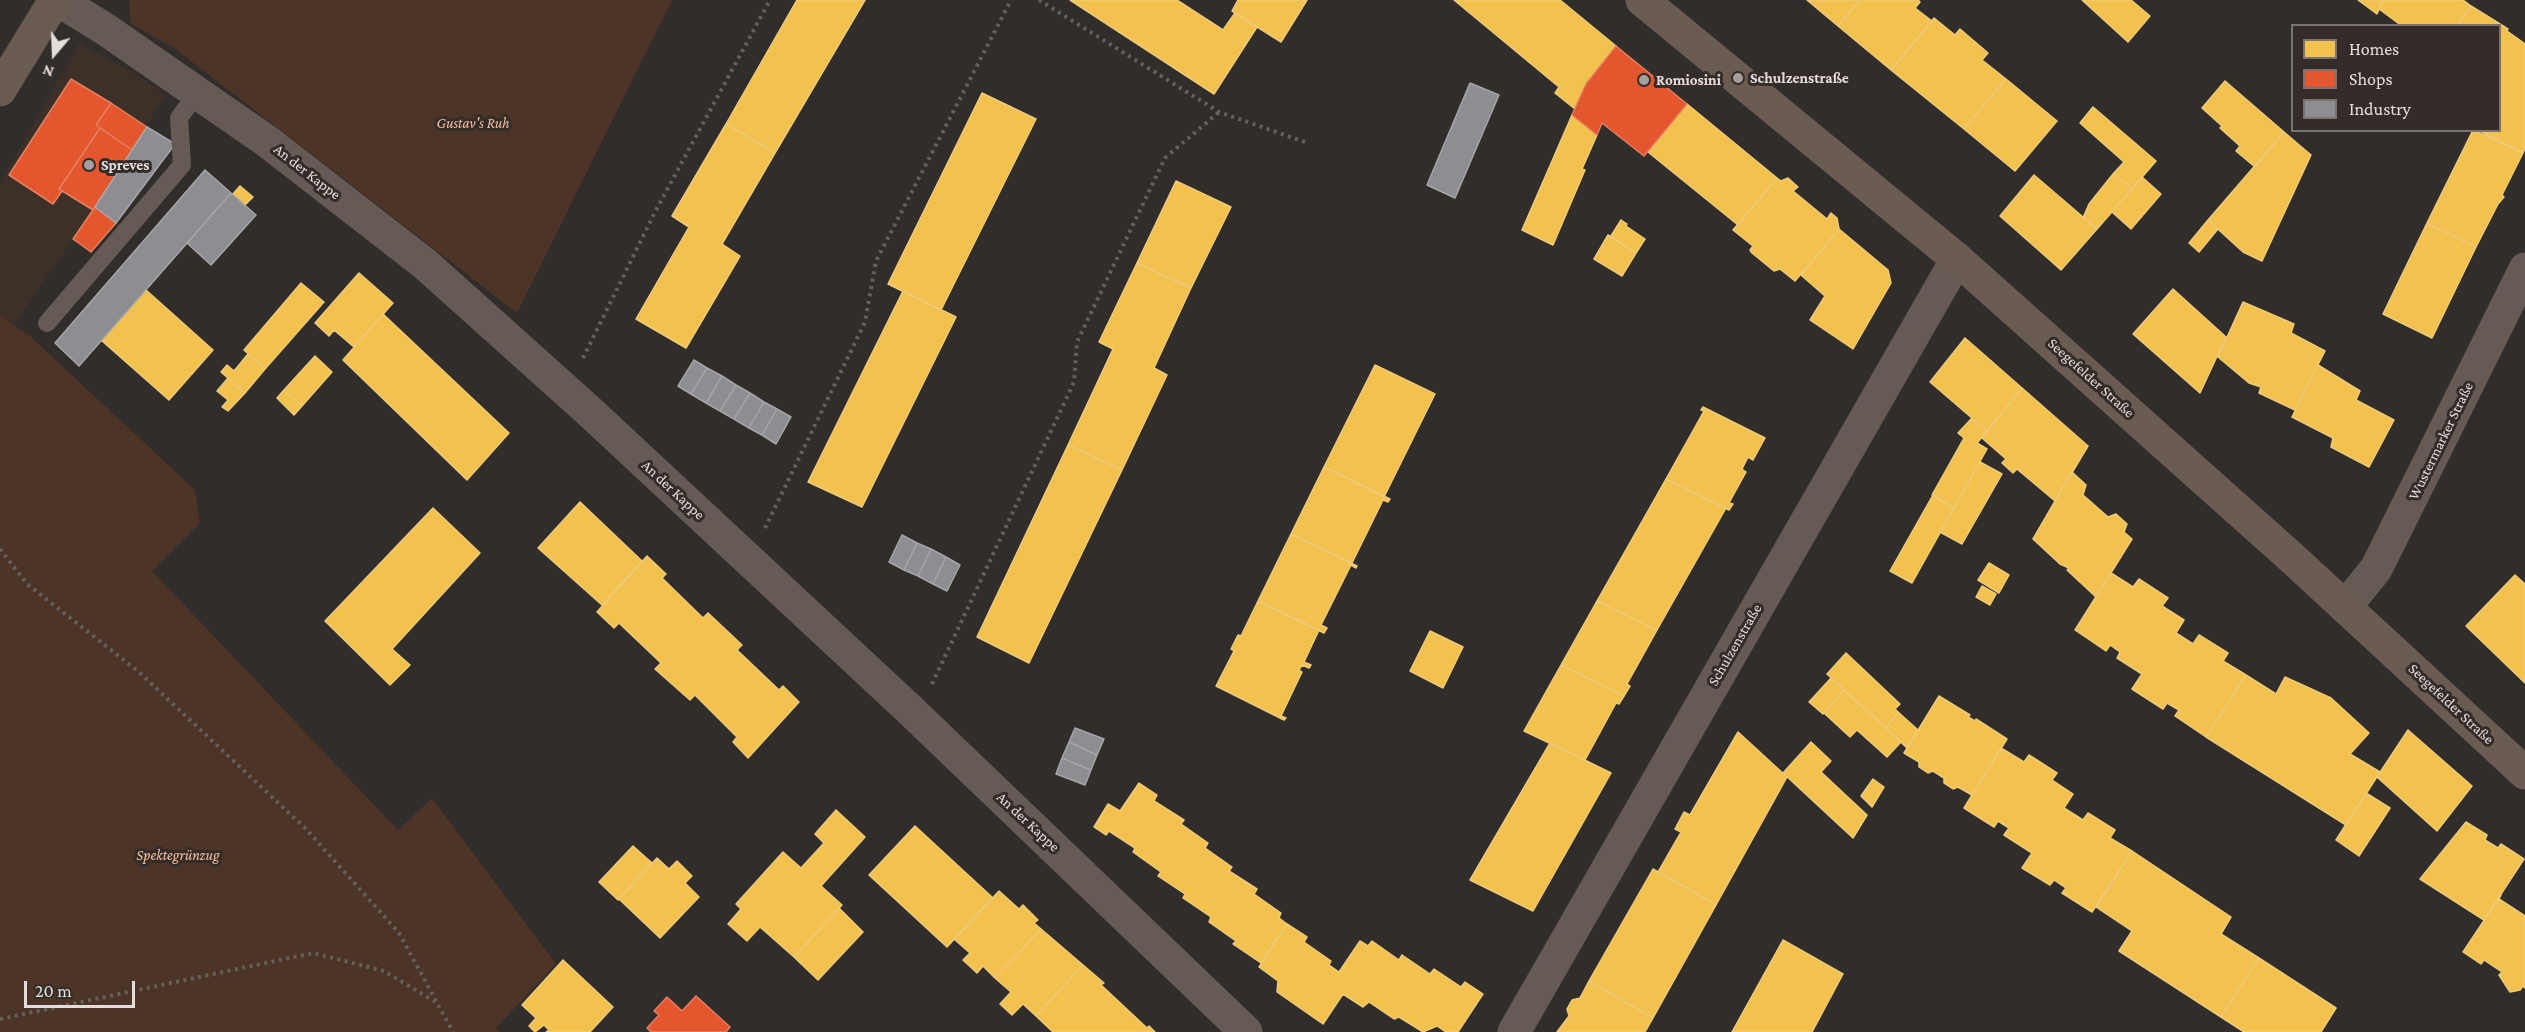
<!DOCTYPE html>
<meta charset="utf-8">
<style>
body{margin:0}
#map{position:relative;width:2525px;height:1032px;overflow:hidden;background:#312d2b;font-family:"Crimson Pro",serif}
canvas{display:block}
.legend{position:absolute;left:2291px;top:24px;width:210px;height:108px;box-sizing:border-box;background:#342c28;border:2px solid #7a7370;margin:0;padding:8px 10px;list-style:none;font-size:18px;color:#e3dedc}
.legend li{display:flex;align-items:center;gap:12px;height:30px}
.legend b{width:30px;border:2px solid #7a7370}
.north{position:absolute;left:24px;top:24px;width:60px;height:60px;-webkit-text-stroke:4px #342c28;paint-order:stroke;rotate:199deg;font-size:16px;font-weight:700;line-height:24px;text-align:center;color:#e3dedc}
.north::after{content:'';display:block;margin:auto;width:21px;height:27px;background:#e3dedc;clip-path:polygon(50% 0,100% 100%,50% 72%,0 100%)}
.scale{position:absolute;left:24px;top:981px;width:111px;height:27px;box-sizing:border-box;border:3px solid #e3dedc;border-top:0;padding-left:8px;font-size:18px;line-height:21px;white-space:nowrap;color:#e3dedc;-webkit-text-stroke:4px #342c28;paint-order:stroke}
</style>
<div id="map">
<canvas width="2525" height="1032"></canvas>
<ul class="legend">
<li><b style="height:16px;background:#f2c14e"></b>Homes</li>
<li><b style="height:16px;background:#e4572e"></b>Shops</li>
<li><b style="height:16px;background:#8d8d92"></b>Industry</li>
</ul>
<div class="north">N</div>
<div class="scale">20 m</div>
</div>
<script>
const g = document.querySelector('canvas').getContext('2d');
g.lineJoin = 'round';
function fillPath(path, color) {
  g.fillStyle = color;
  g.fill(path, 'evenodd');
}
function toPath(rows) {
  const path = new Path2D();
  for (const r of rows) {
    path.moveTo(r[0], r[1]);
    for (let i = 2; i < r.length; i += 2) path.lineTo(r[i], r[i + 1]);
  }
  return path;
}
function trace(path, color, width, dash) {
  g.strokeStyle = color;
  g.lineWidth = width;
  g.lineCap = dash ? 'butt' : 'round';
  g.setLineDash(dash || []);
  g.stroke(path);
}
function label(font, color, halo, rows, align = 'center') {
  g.font = font + ' "Crimson Pro",serif';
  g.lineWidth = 6;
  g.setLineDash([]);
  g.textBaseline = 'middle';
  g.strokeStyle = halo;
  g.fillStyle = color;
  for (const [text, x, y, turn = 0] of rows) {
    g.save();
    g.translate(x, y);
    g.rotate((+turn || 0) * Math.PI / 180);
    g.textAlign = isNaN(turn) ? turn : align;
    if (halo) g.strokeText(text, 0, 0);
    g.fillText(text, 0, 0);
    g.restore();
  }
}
fillPath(toPath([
 [79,43,137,75,166,95,95,207,14,325,0,316,0,183]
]), '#3c3029');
fillPath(toPath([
 [129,0,672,0,517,313,174,48,131,24],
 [0,316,30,336,195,490,200,523,152,571,398,830,432,798,556,964,496,1028,498,1032,0,1032]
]), '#4c3426');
const homes = toPath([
 [797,0,865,0,775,153,726,124,797,0],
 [1070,0,1177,0,1223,30,1235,13,1257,27,1214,94,1070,0],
 [1238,0,1307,0,1281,42,1232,11,1238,0],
 [1454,0,1560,0,1616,46,1586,84,1575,109,1555,93,1559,87,1454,0],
 [1807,0,1860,0,1838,26,1807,0],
 [1860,0,1918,0,1920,2,1915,8,1932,21,1891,70,1838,26,1860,0],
 [2082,0,2131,0,2150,16,2128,42,2082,0],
 [2358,0,2383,0,2377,14,2358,0],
 [2383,0,2463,0,2471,6,2457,26,2402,26,2379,9,2383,0],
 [2471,6,2508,29,2507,31,2525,44,2525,148,2523,153,2478,130,2500,130,2500,26,2457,26,2471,6],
 [1934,18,1955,35,1960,29,1988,53,1982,60,2006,79,1964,129,1891,70,1934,18],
 [2006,79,2057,121,2015,171,1964,129,2006,79],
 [2225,81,2284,132,2255,167,2236,151,2240,146,2220,128,2222,126,2202,108,2225,81],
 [982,93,1036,119,941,310,888,284,982,93],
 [1687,104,1777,178,1738,225,1648,152,1687,104],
 [2093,107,2156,161,2132,189,2113,174,2124,162,2080,123,2093,107],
 [1572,115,1597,135,1582,169,1585,170,1553,245,1522,230,1572,115],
 [726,124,775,153,722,244,740,256,686,348,636,319,689,227,672,216,726,124],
 [2473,130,2523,153,2502,195,2504,197,2498,204,2476,247,2427,223,2473,130],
 [2284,132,2311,155,2262,261,2243,252,2208,220,2284,132],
 [2113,174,2132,189,2097,229,2083,218,2089,204,2113,174],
 [2034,175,2097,229,2061,270,2000,216,2034,175],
 [2142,177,2161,194,2131,229,2112,212,2142,177],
 [1777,178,1781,181,1788,178,1798,187,1793,191,1827,219,1831,213,1837,218,1839,229,1795,281,1780,269,1774,271,1752,253,1750,250,1753,246,1733,230,1777,178],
 [1176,181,1231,207,1191,288,1137,263,1176,181],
 [240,186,253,197,245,205,233,194,240,186],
 [1621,220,1627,224,1626,226,1645,239,1636,253,1611,236,1621,220],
 [2208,220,2218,229,2199,252,2189,243,2208,220],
 [2427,223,2476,247,2432,338,2383,314,2427,223],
 [1839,229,1888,270,1891,283,1853,349,1810,320,1825,296,1801,275,1839,229],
 [1608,235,1636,253,1622,276,1594,259,1608,235],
 [1137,263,1191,288,1154,368,1167,375,1122,470,1068,445,1113,349,1099,342,1137,263],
 [359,273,393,303,354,347,334,330,329,336,315,323,359,273],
 [301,283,324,302,265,369,244,350,301,283],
 [2173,289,2226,337,2200,393,2133,334,2173,289],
 [146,290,213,350,169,400,101,340,146,290],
 [903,291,956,317,862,507,808,482,903,291],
 [2243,302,2294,324,2291,333,2325,351,2295,410,2259,393,2261,387,2249,383,2218,357,2243,302],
 [383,314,509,433,467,480,343,360,383,314],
 [1965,338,2022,388,1987,431,1930,382,1965,338],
 [248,354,265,369,245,393,221,372,227,365,234,371,248,354],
 [315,356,332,372,302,406,284,390,315,356],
 [1375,365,1435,394,1384,497,1324,467,1375,365],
 [2318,365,2360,391,2356,400,2394,420,2369,467,2331,447,2333,438,2292,417,2318,365],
 [228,378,245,393,228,411,222,407,228,400,217,391,228,378],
 [2022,388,2088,446,2055,501,2017,469,2013,473,2002,463,2006,459,1982,438,2022,388],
 [284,390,302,406,294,415,277,398,284,390],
 [1703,407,1765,438,1753,460,1748,457,1742,469,1746,472,1729,503,1733,504,1729,510,1666,479,1704,411,1701,410,1703,407],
 [1972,418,1987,431,1977,443,1987,449,1954,508,1932,495,1964,438,1958,433,1972,418],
 [1068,445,1122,470,1029,663,977,637,1068,445],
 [1980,462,2002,474,1962,544,1940,532,1980,462],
 [1324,467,1390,499,1388,502,1383,500,1352,563,1291,534,1324,467],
 [2072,472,2086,485,2083,495,2108,517,2116,514,2127,524,2124,532,2132,539,2096,597,2067,570,2069,568,2060,564,2033,539,2072,472],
 [1666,479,1726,508,1657,630,1597,601,1666,479],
 [1933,495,1954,508,1912,583,1890,571,1933,495],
 [580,502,642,561,602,605,538,548,580,502],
 [433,508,480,553,392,649,410,665,390,685,325,621,433,508],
 [1291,534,1357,566,1356,568,1351,565,1321,625,1327,628,1324,633,1258,601,1291,534],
 [647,556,666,574,662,578,703,618,708,613,742,645,737,650,779,690,783,686,799,702,748,758,733,742,737,737,695,695,690,700,655,669,661,663,619,623,614,628,597,612,647,556],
 [1989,563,2009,575,1999,593,1978,580,1989,563],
 [2111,573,2133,587,2139,579,2168,598,2162,606,2184,620,2176,633,2193,644,2199,635,2228,653,2223,661,2246,675,2206,737,2175,716,2179,710,2167,703,2163,709,2132,689,2142,674,2117,658,2120,652,2110,645,2106,651,2075,630,2111,573],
 [2515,575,2525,584,2525,683,2466,626,2515,575],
 [1982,586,1996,594,1990,605,1976,597,1982,586],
 [1258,601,1319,630,1304,662,1311,665,1309,668,1302,665,1299,670,1302,672,1281,716,1286,718,1284,720,1216,686,1234,651,1231,649,1238,635,1241,636,1258,601],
 [1597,601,1657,630,1627,684,1630,686,1624,696,1561,665,1597,601],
 [1430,631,1463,647,1443,688,1410,671,1430,631],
 [1846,653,1900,704,1895,709,1898,712,1886,728,1827,674,1846,653],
 [1561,665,1624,696,1619,704,1616,703,1585,760,1524,731,1561,665],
 [2246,675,2276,694,2285,677,2331,698,2369,733,2350,754,2380,772,2346,825,2206,737,2246,675],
 [1831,678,1844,690,1823,714,1809,702,1831,678],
 [1844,690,1901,742,1887,757,1857,730,1850,737,1824,713,1844,690],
 [1939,696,1970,715,1968,717,1975,721,1976,719,2007,739,1972,795,1958,787,1953,789,1944,783,1944,778,1933,771,1928,773,1919,767,1919,762,1904,753,1939,696],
 [1898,712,1918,730,1907,748,1886,728,1898,712],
 [2408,730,2472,786,2437,831,2377,777,2408,730],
 [1738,732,1787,777,1716,905,1658,872,1681,832,1675,829,1684,812,1690,815,1738,732],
 [1811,742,1831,761,1821,772,1867,815,1853,838,1783,773,1811,742],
 [1550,743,1611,773,1533,911,1470,880,1550,743],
 [2001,748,2024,762,2029,755,2057,773,2052,780,2073,794,2064,808,2083,820,2088,813,2115,830,2110,838,2132,851,2092,912,2062,893,2066,888,2054,880,2050,885,2022,868,2032,853,2004,835,2009,828,1998,821,1994,827,1964,808,2001,748],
 [1873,779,1884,787,1872,807,1861,796,1873,779],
 [1139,783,1157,795,1154,801,1184,820,1181,824,1208,843,1205,848,1232,867,1229,871,1257,889,1254,894,1281,913,1279,918,1287,924,1261,963,1233,944,1236,941,1209,922,1211,917,1183,898,1185,894,1158,876,1161,872,1133,852,1135,848,1109,831,1106,835,1094,827,1108,804,1120,811,1139,783],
 [2366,793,2390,808,2359,856,2336,840,2366,793],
 [836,810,865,837,821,886,842,905,794,957,760,927,747,941,728,924,741,909,736,904,783,852,801,868,824,843,815,834,836,810],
 [2466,822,2487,835,2485,840,2498,848,2501,844,2524,859,2484,920,2420,879,2466,822],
 [915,826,993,898,947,947,869,875,915,826],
 [633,846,652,863,618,900,599,882,633,846],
 [2132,851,2231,917,2221,934,2259,958,2221,1017,2119,951,2132,931,2096,907,2132,851],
 [657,858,669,869,677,861,692,876,685,883,699,897,660,938,619,899,657,858],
 [1653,869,1716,905,1653,1018,1589,981,1653,869],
 [999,891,1019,909,1023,905,1038,920,1034,923,1041,929,995,978,983,966,977,973,963,960,970,953,954,939,999,891],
 [2501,895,2499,899,2525,916,2525,988,2523,986,2520,990,2510,992,2499,975,2502,972,2484,960,2481,964,2463,952,2501,895],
 [839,908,863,932,818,980,794,957,839,908],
 [1287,924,1307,937,1304,942,1331,961,1329,965,1339,972,1360,941,1368,946,1372,941,1399,960,1402,955,1430,974,1434,969,1461,987,1465,982,1483,994,1458,1032,1446,1032,1437,1026,1423,1032,1399,1017,1394,1019,1369,1002,1363,1007,1343,994,1323,1024,1277,992,1278,981,1259,967,1287,924],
 [1041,929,1083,965,1036,1016,1023,1004,1012,1015,1000,1004,1011,992,995,978,1041,929],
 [1783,940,1843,974,1812,1032,1732,1032,1783,940],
 [2259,958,2336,1008,2321,1032,2244,1032,2221,1017,2259,958],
 [563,960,613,1007,590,1032,546,1032,549,1030,544,1025,535,1032,529,1026,536,1018,522,1005,563,960],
 [1083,965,1104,983,1101,985,1147,1028,1149,1026,1155,1032,1053,1032,1036,1016,1083,965],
 [1589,981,1653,1018,1645,1032,1557,1032,1569,1016,1567,1009,1572,1000,1580,998,1589,981]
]);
fillPath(homes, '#f2c14e');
trace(homes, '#eeca79', 1.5);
const shops = toPath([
 [1616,46,1687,104,1644,156,1602,123,1597,135,1572,115,1586,84,1616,46],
 [71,79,111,103,96,125,100,128,59,189,62,191,53,204,9,175,71,79],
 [111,103,147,127,132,150,96,125,111,103],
 [100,128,132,150,93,210,59,189,100,128],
 [95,207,116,223,91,252,73,239,95,207],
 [696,996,730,1027,726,1032,651,1032,647,1028,659,1015,654,1011,667,997,682,1011,696,996]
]);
fillPath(shops, '#e4572e');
trace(shops, '#e48062', 1.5);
const industry = toPath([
 [1470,83,1499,95,1455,198,1427,185,1470,83],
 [147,127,175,144,116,223,95,207,147,127],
 [205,170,231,193,79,366,55,343,205,170],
 [231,193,256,215,211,265,187,243,231,193],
 [694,360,707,368,691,394,678,386,694,360],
 [707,368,722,376,706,403,691,394,707,368],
 [722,376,736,385,720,411,706,403,722,376],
 [736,385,750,393,734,419,720,411,736,385],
 [750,393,764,402,749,428,734,419,750,393],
 [764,402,777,409,762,435,749,428,764,402],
 [777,409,791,417,776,444,762,435,777,409],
 [902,535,917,543,904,570,889,562,902,535],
 [917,543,931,549,918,576,904,570,917,543],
 [931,549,946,557,933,584,918,576,931,549],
 [946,557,960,565,947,591,933,584,946,557],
 [1075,728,1104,739,1097,755,1069,742,1075,728],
 [1069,742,1097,755,1091,770,1062,758,1069,742],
 [1062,758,1091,770,1085,785,1056,774,1062,758]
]);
fillPath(industry, '#8d8d92');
trace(industry, '#a7a5a8', 1.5);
trace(toPath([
 [1039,0,1219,112,1305,142],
 [583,358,656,210,770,0],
 [765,528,865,322,876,261,1011,0],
 [0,549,27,584,139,672,306,829,399,933,453,1032],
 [932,684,1074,382,1077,342,1165,158,1219,112],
 [0,1019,313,953,384,971,439,1004]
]), '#675f5a', 4, [3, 4.5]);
trace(toPath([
 [47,323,182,165,179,118,197,93]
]), '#665b54', 18);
trace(toPath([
 [58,0,105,29,268,142,425,264,590,412,909,709,1246,1032],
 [2345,607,2376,569,2525,269],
 [1514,1032,1957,259]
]), '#665b54', 33);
trace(toPath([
 [1642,0,1957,259,2292,558,2525,773],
 [0,90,55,0]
]), '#6a5c53', 33);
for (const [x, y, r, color] of [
 [1738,78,6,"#a5a09e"],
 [1644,80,6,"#a5a09e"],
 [89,165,6,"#a5a09e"]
]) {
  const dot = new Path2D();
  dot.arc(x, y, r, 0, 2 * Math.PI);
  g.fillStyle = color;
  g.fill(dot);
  trace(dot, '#342c28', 2);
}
label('bold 15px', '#e3dedc', '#342c28', [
 ["Schulzenstraße",1750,78],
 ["Romiosini",1656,80],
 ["Spreves",101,165]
], 'left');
label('italic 15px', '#f8be9d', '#342c28', [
 ["Gustav's Ruh",473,123],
 ["Spektegrünzug",178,855]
]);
label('15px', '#e3dedc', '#342c28', [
 ["An der Kappe",307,172,38],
 ["Seegefelder Straße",2091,378,42],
 ["Wustermarker Straße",2441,441,-64],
 ["An der Kappe",673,490,43],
 ["Schulzenstraße",1735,645,-60],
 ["Seegefelder Straße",2451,704,43],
 ["An der Kappe",1028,822,43]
]);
</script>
